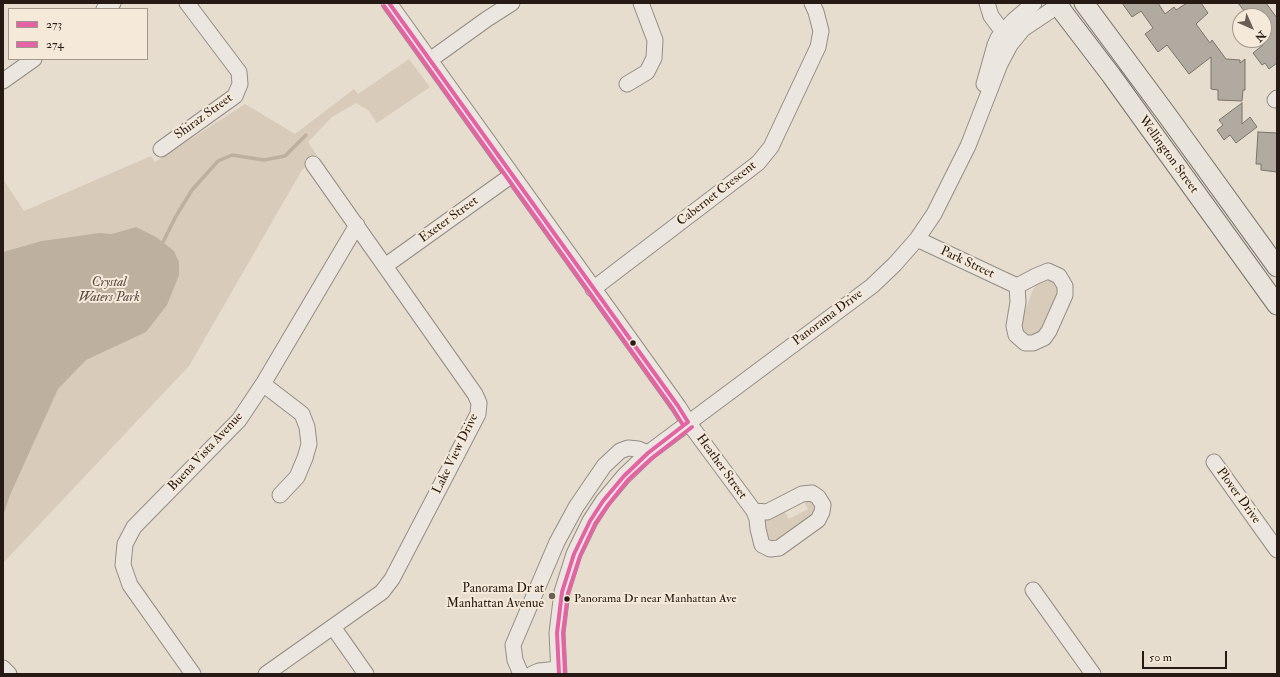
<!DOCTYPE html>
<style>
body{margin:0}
#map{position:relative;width:1280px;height:677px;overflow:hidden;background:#e6ddcf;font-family:"IM FELL Double Pica",serif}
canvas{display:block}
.frame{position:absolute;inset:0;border:4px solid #271913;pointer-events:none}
.legend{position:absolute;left:8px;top:8px;width:140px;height:52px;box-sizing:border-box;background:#f5eada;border:1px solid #a3968a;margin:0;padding:5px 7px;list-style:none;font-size:12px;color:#271913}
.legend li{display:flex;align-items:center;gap:8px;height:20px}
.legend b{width:20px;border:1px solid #a3968a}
.north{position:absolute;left:1232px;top:8px;width:40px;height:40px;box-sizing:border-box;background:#f5eada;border:1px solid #a3968a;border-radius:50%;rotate:135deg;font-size:11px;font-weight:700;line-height:16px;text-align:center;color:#271913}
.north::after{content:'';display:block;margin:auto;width:14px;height:18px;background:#6a5e55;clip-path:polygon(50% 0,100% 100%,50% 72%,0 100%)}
.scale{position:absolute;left:1142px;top:651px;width:85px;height:18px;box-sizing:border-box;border:2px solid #271913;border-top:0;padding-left:5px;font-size:12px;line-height:14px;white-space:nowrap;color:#271913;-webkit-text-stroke:3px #f5eada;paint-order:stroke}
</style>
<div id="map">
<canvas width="1280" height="677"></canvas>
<div class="frame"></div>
<ul class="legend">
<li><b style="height:5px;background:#e463a4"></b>273</li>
<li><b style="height:5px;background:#e463a4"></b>274</li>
</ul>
<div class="north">N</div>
<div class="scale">50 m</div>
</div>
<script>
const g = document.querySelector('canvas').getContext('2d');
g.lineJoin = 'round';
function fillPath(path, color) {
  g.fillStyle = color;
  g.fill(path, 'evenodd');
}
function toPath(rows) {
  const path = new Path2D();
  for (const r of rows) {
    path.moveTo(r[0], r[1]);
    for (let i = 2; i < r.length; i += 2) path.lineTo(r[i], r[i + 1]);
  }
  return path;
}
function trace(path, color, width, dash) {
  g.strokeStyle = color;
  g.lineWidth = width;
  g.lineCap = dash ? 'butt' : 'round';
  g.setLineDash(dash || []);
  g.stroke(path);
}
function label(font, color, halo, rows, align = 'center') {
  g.font = font + ' "IM FELL Double Pica",serif';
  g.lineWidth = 4;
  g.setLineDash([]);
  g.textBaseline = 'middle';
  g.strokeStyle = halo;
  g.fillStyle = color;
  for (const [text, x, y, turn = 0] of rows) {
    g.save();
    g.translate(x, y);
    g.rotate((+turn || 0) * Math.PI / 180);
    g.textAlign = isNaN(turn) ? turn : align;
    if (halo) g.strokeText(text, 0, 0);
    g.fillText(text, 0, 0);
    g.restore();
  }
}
fillPath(toPath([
 [409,59,430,87,377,123,368,110,356,103,332,117,308,142,318,157,302,170,189,366,3,563,3,179,24,211,151,156,155,162,245,104,295,134,354,89,358,94],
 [1044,278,1055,281,1058,286,1056,296,1040,335,1032,338,1024,335,1018,328,1033,290,1038,282],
 [802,498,813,503,817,510,812,518,774,543,766,539,764,527,766,518,783,509,789,519,808,509]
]), '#d8cbba');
fillPath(toPath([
 [136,227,156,237,174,251,179,262,179,275,167,305,146,332,86,360,58,389,10,495,3,516,3,252,42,241,100,233,112,234]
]), '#bdb09e');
trace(toPath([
 [163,242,176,216,192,190,218,161,232,155,264,160,285,156,306,135]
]), '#bdb09e', 3.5);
const building = toPath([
 [1122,3,1158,3,1165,14,1174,7,1176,10,1187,3,1201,3,1208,13,1196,24,1210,43,1212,40,1226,59,1240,60,1240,63,1245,59,1245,90,1243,90,1242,101,1218,100,1218,90,1211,89,1211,57,1189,74,1167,45,1158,52,1145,34,1153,28,1141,11,1132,17,1122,3],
 [1238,3,1266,3,1277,18,1277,63,1269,69,1265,63,1262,65,1253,53,1263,45,1259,40,1264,40,1264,16,1248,16,1238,3],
 [1242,103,1242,124,1250,117,1257,127,1236,143,1230,135,1224,140,1217,130,1223,125,1219,120,1242,103],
 [1258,132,1277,133,1277,172,1261,170,1261,164,1256,164,1258,132]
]);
fillPath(building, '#b1aaa0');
trace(building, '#79736b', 1);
const minor = toPath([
 [389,3,678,406,688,422,754,511,757,519,758,529,762,545,770,549,779,548,818,520,822,512,823,505,818,497,812,493,802,494,767,512,754,511],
 [987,3,991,16,1003,32],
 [104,9,113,3],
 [430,60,487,19,512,3],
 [3,81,34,59],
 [627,84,647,72,654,58,655,40,641,3],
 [984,84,995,45,998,38,1013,21,1034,3],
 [1275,100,1277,98],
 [161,149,235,96,240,84,239,72,187,3],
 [917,239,1017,286],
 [385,266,512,175],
 [1048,271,1059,276,1065,286,1065,295,1049,331,1044,338,1033,343,1025,343,1016,335,1014,326,1018,302,1017,286,1036,276,1048,271],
 [593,289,758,163,771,147,818,47,821,31,816,12,812,3],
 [263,384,302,414,307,427,309,444,305,458,297,477,280,495],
 [1214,462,1277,550],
 [1033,590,1093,674],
 [333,627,366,674],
 [3,668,9,674],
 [193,674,130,585,123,565,125,544,134,527,239,420,263,384,357,225],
 [266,674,382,592,392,579,478,414,479,403,475,394,313,164],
 [521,674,515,660,513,645,557,542,576,507,604,466,620,451,628,448,638,449,648,453],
 [532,674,539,671,558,669],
 [559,674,557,633,562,592,574,554,590,521,603,501,624,476,648,453,872,286,895,264,917,239,934,214,968,146,1000,64,1010,45,1023,29,1062,3]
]);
const major = toPath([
 [1056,3,1111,75,1277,305],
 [1084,3,1167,115,1277,267]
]);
trace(minor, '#948d85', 17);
trace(major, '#79736b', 21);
trace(minor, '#ebe6e0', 15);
trace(major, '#e8e3db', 19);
trace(toPath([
 [389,3,678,406,688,422],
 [559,674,557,633,562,592,574,554,590,521,603,501,624,476,648,453,688,422]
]), '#e463a4', 4);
trace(toPath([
 [384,6,673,409,683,425],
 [565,674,563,633,568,593,580,556,595,524,608,505,628,480,652,458,692,427]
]), '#e463a4', 4);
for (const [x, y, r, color] of [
 [633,343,3.5,"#271913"],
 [552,596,4,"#6a5e55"],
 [567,599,3.5,"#271913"]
]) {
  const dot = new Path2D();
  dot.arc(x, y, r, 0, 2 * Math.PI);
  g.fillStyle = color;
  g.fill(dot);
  trace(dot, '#f5eada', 1.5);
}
label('12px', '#271913', '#f5eada', [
 ["Panorama Dr near Manhattan Ave",574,599]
], 'left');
label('13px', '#271913', '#f5eada', [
 ["Shiraz Street",204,117,-36],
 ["Wellington Street",1168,155,54],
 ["Cabernet Crescent",717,194,-38],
 ["Exeter Street",449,220,-36],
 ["Park Street",967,263,25],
 ["Panorama Drive",828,318,-37],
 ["Buena Vista Avenue",206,452,-47],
 ["Lake View Drive",456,454,-64],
 ["Heather Street",721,467,54],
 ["Plover Drive",1238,496,54]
]);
label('italic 13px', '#594a40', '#f5eada', [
 ["Crystal",109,283],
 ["Waters Park",109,298]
]);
label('13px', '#271913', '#f5eada', [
 ["Panorama Dr at",544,589],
 ["Manhattan Avenue",544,604]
], 'right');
</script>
